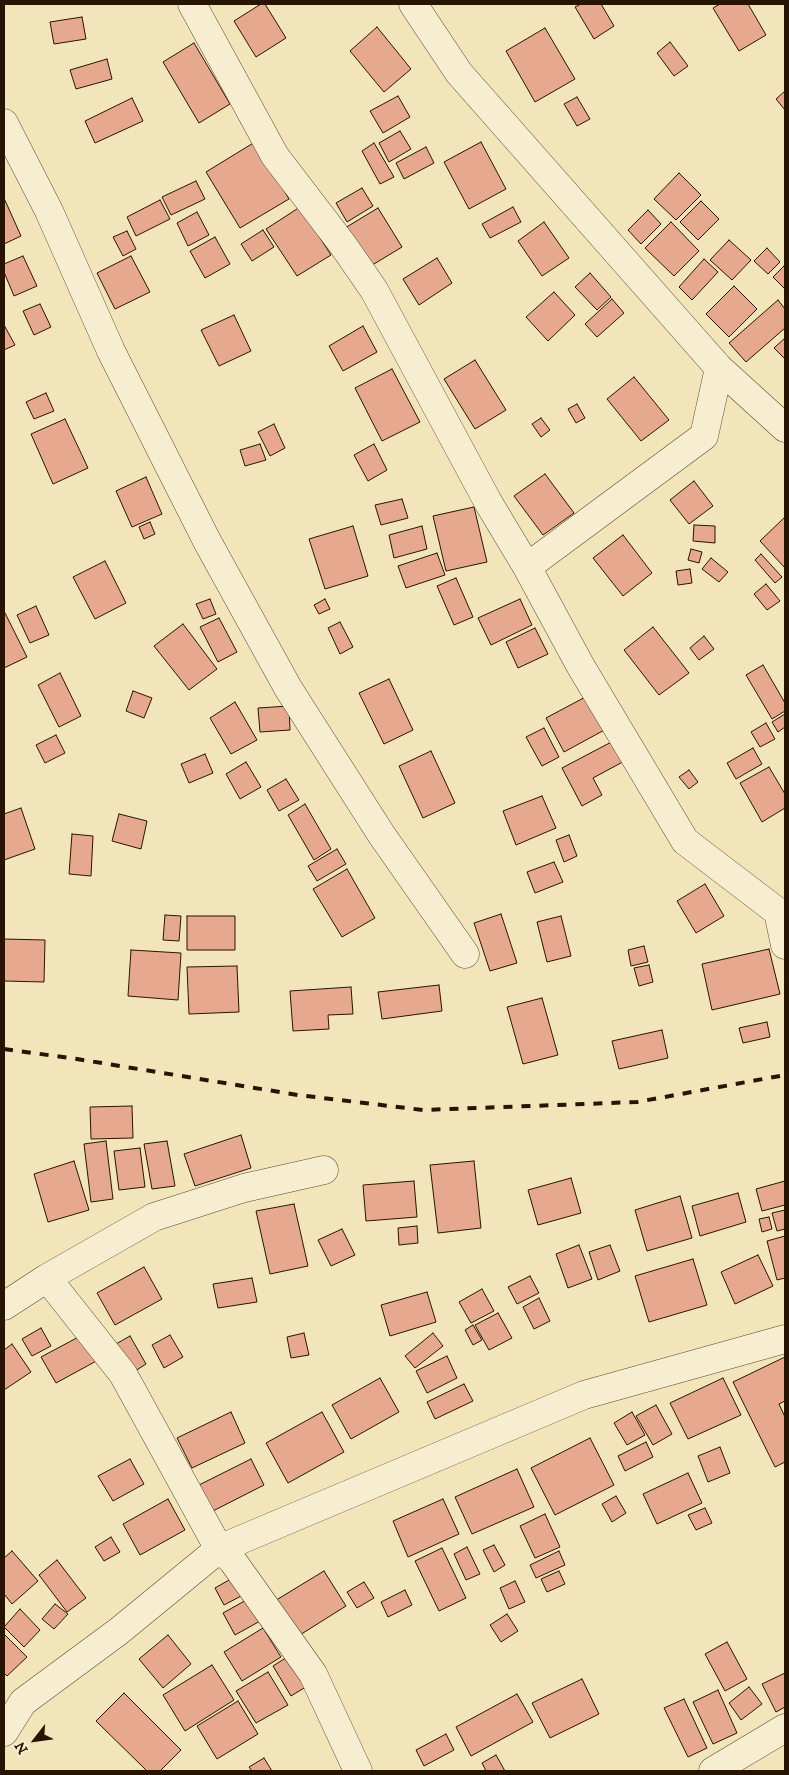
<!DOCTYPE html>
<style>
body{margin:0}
#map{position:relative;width:789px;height:1775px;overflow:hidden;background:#f2e5b9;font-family:"IM FELL DW Pica",serif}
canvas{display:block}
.frame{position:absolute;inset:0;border:5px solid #271403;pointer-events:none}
.north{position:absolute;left:10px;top:1715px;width:50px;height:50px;-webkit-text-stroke:4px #f7eed2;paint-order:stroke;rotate:240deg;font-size:14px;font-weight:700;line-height:20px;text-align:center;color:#271403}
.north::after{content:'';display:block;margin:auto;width:18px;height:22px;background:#271403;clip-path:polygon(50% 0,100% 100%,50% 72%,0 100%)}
</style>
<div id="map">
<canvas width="789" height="1775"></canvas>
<div class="frame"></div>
<div class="north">N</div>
</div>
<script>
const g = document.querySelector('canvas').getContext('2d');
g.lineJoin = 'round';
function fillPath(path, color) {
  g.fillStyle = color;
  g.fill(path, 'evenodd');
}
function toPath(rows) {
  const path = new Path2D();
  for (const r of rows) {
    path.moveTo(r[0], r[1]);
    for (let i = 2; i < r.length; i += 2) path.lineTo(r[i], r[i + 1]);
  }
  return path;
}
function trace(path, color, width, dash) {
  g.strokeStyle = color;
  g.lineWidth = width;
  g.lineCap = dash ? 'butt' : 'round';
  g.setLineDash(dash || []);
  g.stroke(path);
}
const building = toPath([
 [261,4,265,4,286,38,256,57,234,21,261,4],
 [581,4,601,4,614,26,594,39,575,7,581,4],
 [720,4,748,4,766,35,739,51,713,8,720,4],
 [82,17,86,39,54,44,50,22,82,17],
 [377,27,411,69,384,92,350,51,377,27],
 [545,28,575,79,535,102,506,51,545,28],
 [670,42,688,66,674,76,657,53,670,42],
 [194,43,230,104,199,123,163,62,194,43],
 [107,59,112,79,76,89,70,70,107,59],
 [785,91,785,110,776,99,785,91],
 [398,96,410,117,383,133,370,111,398,96],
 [577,97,590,119,577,126,564,104,577,97],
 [132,98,143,121,95,143,85,121,132,98],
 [400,131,411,149,389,162,379,143,400,131],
 [255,142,289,199,240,228,206,172,255,142],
 [481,142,506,189,469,209,444,162,481,142],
 [374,143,394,177,380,184,362,151,374,143],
 [426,147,434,163,404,179,396,163,426,147],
 [679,173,701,195,676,220,654,199,679,173],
 [196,181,205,199,171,215,162,197,196,181],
 [362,188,373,206,347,222,336,203,362,188],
 [4,198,21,236,4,244,4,198],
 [160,200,170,219,136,236,127,217,160,200],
 [701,201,719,219,698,240,680,222,701,201],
 [300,207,331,255,297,276,266,229,300,207],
 [513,207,521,222,490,238,482,224,513,207],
 [378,208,402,247,369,267,345,228,378,208],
 [648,210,661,224,641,244,628,230,648,210],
 [197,212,209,235,188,246,177,223,197,212],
 [544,222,569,258,542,276,518,241,544,222],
 [671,222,699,251,674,276,645,248,671,222],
 [263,230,274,247,252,261,241,244,263,230],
 [127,231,136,249,123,256,113,237,127,231],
 [215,237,230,264,205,278,190,251,215,237],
 [729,240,751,260,732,280,710,260,729,240],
 [767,248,780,262,768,274,754,261,767,248],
 [23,256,37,286,14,296,4,272,4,264,23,256],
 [131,256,150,292,115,309,97,273,131,256],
 [437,258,452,283,419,305,403,279,437,258],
 [704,259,718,272,692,300,679,287,704,259],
 [784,266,785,267,785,289,773,277,784,266],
 [590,273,611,297,597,310,575,287,590,273],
 [734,286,757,309,729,337,706,314,734,286],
 [554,292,575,315,548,341,526,317,554,292],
 [612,299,624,313,597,337,585,324,612,299],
 [778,300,785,309,785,328,746,362,729,343,778,300],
 [40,304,51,327,34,335,23,311,40,304],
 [234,315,251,351,219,366,201,330,234,315],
 [4,325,15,345,4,350,4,325],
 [363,326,377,352,343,371,329,346,363,326],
 [785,338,785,359,774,348,785,338],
 [475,360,506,410,475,429,444,379,475,360],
 [392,369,420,422,382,441,355,388,392,369],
 [634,377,669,420,641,441,607,399,634,377],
 [46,393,54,411,34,419,26,402,46,393],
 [577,404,585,418,576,423,568,409,577,404],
 [541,418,550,430,541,437,532,424,541,418],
 [65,419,88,468,53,484,31,434,65,419],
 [274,424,285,448,270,456,258,432,274,424],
 [260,444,266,460,245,466,240,450,260,444],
 [374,444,387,470,368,481,354,455,374,444],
 [545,474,574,513,543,535,514,496,545,474],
 [146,477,162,514,132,527,116,491,146,477],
 [694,481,713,506,689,524,670,500,694,481],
 [402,499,408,518,381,525,375,505,402,499],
 [474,507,487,562,446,571,433,516,474,507],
 [785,517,785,568,760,541,785,517],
 [150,522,155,534,144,539,139,527,150,522],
 [694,525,715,526,715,543,693,541,694,525],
 [353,526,368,576,325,589,309,539,353,526],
 [422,526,427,549,394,558,389,535,422,526],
 [623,535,652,573,623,596,593,558,623,535],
 [691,549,702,552,699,563,688,560,691,549],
 [437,553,445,575,406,588,398,566,437,553],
 [761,554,782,577,775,583,755,560,761,554],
 [711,558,728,572,719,582,702,569,711,558],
 [105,561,126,603,95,619,73,577,105,561],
 [690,569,692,583,678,585,676,571,690,569],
 [456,578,473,617,454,625,437,586,456,578],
 [766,584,780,601,767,610,754,594,766,584],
 [210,599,216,614,203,619,196,604,210,599],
 [325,599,330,609,319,614,314,605,325,599],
 [520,599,532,625,491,645,478,618,520,599],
 [36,606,49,635,30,643,17,615,36,606],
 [4,611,27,657,4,668,4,611],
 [219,618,237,652,218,662,200,627,219,618],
 [340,622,353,647,340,654,328,628,340,622],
 [183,624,217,669,189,690,154,646,183,624],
 [653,627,689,673,659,695,624,650,653,627],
 [535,628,548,654,518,668,506,642,535,628],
 [704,636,714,649,699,660,690,648,704,636],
 [763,665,785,703,785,711,772,719,746,675,763,665],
 [60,673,81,716,59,727,38,685,60,673],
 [389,679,413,730,384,744,359,693,389,679],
 [133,691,152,698,144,718,126,711,133,691],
 [591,694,608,728,564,752,546,718,591,694],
 [235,702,257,740,231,754,210,718,235,702],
 [289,706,290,730,260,732,258,708,289,706],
 [785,714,785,727,778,732,772,722,785,714],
 [766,723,775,739,760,747,751,732,766,723],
 [544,728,559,757,542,766,526,737,544,728],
 [56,735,65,753,45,763,36,745,56,735],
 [619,738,630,758,593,778,602,795,582,806,562,768,619,738],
 [753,748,762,764,736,779,727,763,753,748],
 [431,751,455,803,423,818,399,766,431,751],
 [205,754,213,773,189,783,181,764,205,754],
 [246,762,261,787,240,799,226,774,246,762],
 [769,767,785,794,785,808,762,822,740,783,769,767],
 [689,770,698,782,689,789,679,777,689,770],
 [286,779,299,800,279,811,267,790,286,779],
 [542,796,556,828,516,845,503,811,542,796],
 [305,804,331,849,314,860,288,815,305,804],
 [21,808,35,849,4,860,4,814,21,808],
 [119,814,147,821,141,849,112,841,119,814],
 [72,834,93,836,91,876,69,874,72,834],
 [569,835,577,856,564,862,556,840,569,835],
 [337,849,346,864,317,881,308,866,337,849],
 [554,862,563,882,535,893,527,872,554,862],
 [347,869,375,918,342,937,313,889,347,869],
 [705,884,724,916,696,933,677,901,705,884],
 [501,914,517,963,490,971,474,923,501,914],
 [165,915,181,916,179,941,163,940,165,915],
 [187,916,235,916,235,950,187,950,187,916],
 [561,916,571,956,547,962,537,922,561,916],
 [4,939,45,940,44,982,4,981,4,939],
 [644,946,648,962,631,966,628,950,644,946],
 [769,949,780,994,712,1010,702,964,769,949],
 [131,950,181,953,178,1000,128,996,131,950],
 [649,965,653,982,639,986,634,968,649,965],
 [237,966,239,1012,189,1014,187,967,237,966],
 [439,985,442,1011,382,1019,378,992,439,985],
 [351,987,353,1014,328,1015,329,1029,293,1031,290,991,351,987],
 [542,998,558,1055,523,1064,507,1007,542,998],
 [767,1022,770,1037,743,1043,739,1028,767,1022],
 [662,1030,668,1058,619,1069,612,1041,662,1030],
 [132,1106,133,1138,91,1139,90,1107,132,1106],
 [241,1135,251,1168,195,1186,184,1154,241,1135],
 [106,1141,113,1199,91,1202,84,1144,106,1141],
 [167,1141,175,1186,152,1189,144,1144,167,1141],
 [140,1148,145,1187,119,1190,114,1151,140,1148],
 [74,1161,89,1210,48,1222,34,1174,74,1161],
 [474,1161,481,1228,438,1233,430,1165,474,1161],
 [571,1178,581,1213,538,1225,528,1190,571,1178],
 [414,1181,417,1217,366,1221,363,1185,414,1181],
 [785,1181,785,1205,762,1211,756,1189,785,1181],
 [738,1193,746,1222,700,1236,692,1206,738,1193],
 [680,1196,692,1238,647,1251,635,1210,680,1196],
 [294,1204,308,1266,270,1274,256,1211,294,1204],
 [785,1210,785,1229,777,1231,772,1213,785,1210],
 [769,1217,772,1229,762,1232,759,1219,769,1217],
 [417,1226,418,1243,399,1245,398,1228,417,1226],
 [342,1229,355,1255,331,1266,318,1240,342,1229],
 [785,1236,785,1278,777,1280,767,1241,785,1236],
 [579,1245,592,1279,568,1288,556,1254,579,1245],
 [610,1245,620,1271,598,1280,589,1252,610,1245],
 [758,1255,773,1286,735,1304,721,1272,758,1255],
 [693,1259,707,1305,649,1322,635,1276,693,1259],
 [144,1267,162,1299,115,1325,97,1293,144,1267],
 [530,1276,539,1293,517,1304,508,1287,530,1276],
 [252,1278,257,1302,218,1308,213,1284,252,1278],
 [482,1289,494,1311,471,1323,459,1302,482,1289],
 [427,1292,436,1322,390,1336,381,1305,427,1292],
 [539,1298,550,1321,534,1329,523,1307,539,1298],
 [498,1313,512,1338,489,1350,475,1325,498,1313],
 [473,1325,482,1340,473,1345,465,1330,473,1325],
 [41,1328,51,1346,32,1356,22,1339,41,1328],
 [86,1333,100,1359,56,1383,41,1357,86,1333],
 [304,1333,309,1355,291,1358,287,1337,304,1333],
 [433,1333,443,1346,415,1368,405,1356,433,1333],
 [170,1335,183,1357,164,1368,152,1345,170,1335],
 [130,1336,146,1364,132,1373,116,1344,130,1336],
 [12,1344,31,1372,4,1390,4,1350,12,1344],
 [447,1356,457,1378,427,1393,416,1371,447,1356],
 [785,1357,785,1401,779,1404,785,1417,785,1462,775,1467,733,1382,785,1357],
 [380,1378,399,1412,351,1439,332,1405,380,1378],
 [723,1378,741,1415,688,1439,670,1403,723,1378],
 [464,1384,473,1401,435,1419,427,1402,464,1384],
 [656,1405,672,1434,653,1445,636,1416,656,1405],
 [231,1412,245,1443,192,1468,177,1438,231,1412],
 [322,1412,344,1452,288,1483,266,1443,322,1412],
 [632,1412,645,1435,627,1445,614,1423,632,1412],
 [590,1438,614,1485,555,1515,531,1468,590,1438],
 [646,1442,653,1457,625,1471,618,1456,646,1442],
 [720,1447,730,1473,708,1482,698,1456,720,1447],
 [130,1459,144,1484,113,1501,98,1476,130,1459],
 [251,1459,264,1485,207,1514,193,1488,251,1459],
 [517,1469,534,1507,472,1534,455,1497,517,1469],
 [688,1473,702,1503,657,1524,643,1494,688,1473],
 [616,1496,626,1513,612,1522,602,1504,616,1496],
 [168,1499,185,1530,140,1555,123,1524,168,1499],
 [443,1499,459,1534,408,1557,393,1521,443,1499],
 [705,1508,712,1523,696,1530,688,1515,705,1508],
 [545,1514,560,1547,535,1558,520,1526,545,1514],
 [111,1537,120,1552,104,1561,95,1547,111,1537],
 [494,1545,505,1565,494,1572,483,1550,494,1545],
 [467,1547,480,1574,466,1580,454,1554,467,1547],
 [442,1548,466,1598,439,1611,415,1561,442,1548],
 [12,1551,38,1581,12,1604,4,1594,4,1558,12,1551],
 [559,1551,565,1565,536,1578,530,1565,559,1551],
 [57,1560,86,1598,67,1612,39,1575,57,1560],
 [324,1571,346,1606,295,1638,273,1602,324,1571],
 [559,1571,565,1584,547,1592,541,1579,559,1571],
 [236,1576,245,1594,224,1605,215,1588,236,1576],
 [515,1581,525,1602,509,1609,500,1588,515,1581],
 [364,1582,374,1598,357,1608,347,1592,364,1582],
 [405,1590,412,1605,388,1617,381,1602,405,1590],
 [250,1598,262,1620,235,1635,223,1613,250,1598],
 [55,1604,68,1614,54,1629,42,1619,55,1604],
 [20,1609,40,1630,24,1647,4,1627,20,1609],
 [507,1614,518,1631,501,1642,490,1625,507,1614],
 [263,1628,281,1657,242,1681,224,1652,263,1628],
 [4,1634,27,1657,7,1676,4,1673,4,1634],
 [168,1635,191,1664,163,1688,139,1659,168,1635],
 [727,1642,747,1679,725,1691,705,1654,727,1642],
 [292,1654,309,1685,291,1696,273,1666,292,1654],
 [212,1665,234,1700,185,1731,163,1695,212,1665],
 [268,1672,288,1705,256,1723,236,1691,268,1672],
 [785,1673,785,1707,776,1712,762,1684,785,1673],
 [582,1679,599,1714,550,1738,532,1703,582,1679],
 [749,1687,762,1704,741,1720,729,1703,749,1687],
 [718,1690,737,1733,713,1744,693,1702,718,1690],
 [124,1693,181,1750,160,1771,147,1771,96,1721,124,1693],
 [517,1694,533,1722,471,1756,456,1727,517,1694],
 [684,1699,707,1748,688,1757,664,1708,684,1699],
 [238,1701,258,1734,217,1759,197,1726,238,1701],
 [446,1734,454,1750,424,1766,416,1750,446,1734],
 [496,1755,505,1771,486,1771,482,1763,496,1755],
 [264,1758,272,1771,252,1771,249,1767,264,1758]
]);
fillPath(building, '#e7a98e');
trace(building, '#271403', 1);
const street = toPath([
 [192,4,275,156,343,245,374,290,488,502,527,567,580,665,685,841,778,912,785,945],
 [413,4,459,73,719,368,785,428],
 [4,123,49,211,111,351,207,541,288,688,381,834,465,954],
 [527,567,704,436,719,368],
 [47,1278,123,1374,219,1549,232,1560,313,1674,358,1771],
 [4,1306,47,1278,154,1217,244,1188,324,1170],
 [4,1732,23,1702,119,1631,219,1549,584,1395,785,1339],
 [713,1771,785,1728]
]);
trace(street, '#5a4830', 29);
trace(street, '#f7eed2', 28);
trace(toPath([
 [4,1049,77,1059,298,1095,423,1110,637,1102,785,1075]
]), '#271403', 4, [9, 9]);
</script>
